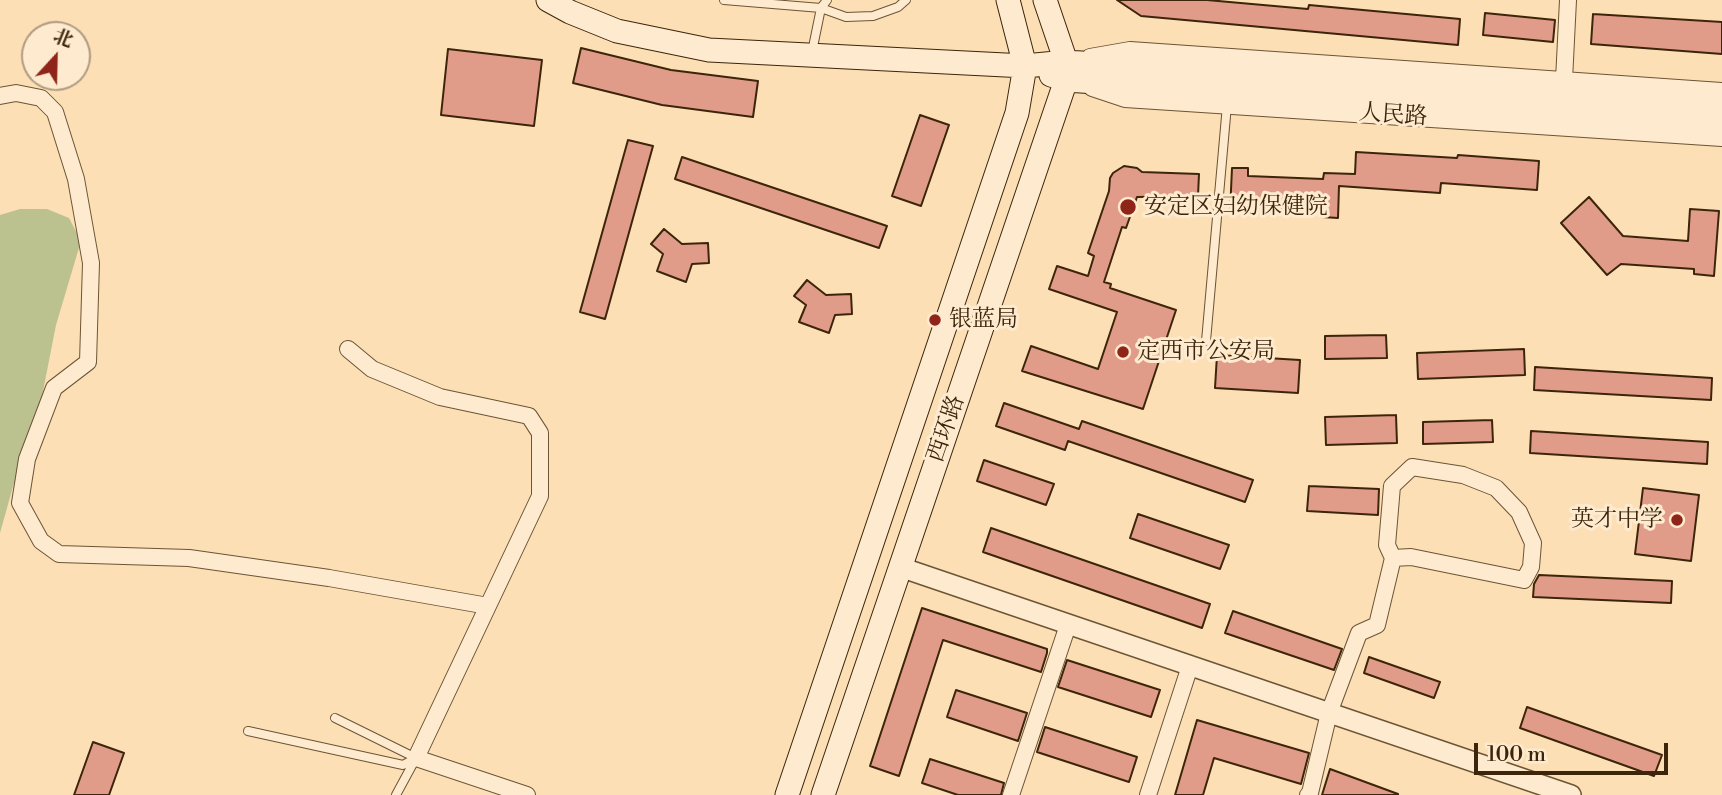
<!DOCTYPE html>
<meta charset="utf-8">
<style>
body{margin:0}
#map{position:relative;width:1722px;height:795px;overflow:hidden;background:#fcdfb5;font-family:"Libre Bodoni","Noto Serif SC",serif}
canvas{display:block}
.north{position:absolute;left:21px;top:21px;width:70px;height:70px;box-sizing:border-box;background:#fdeacf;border:2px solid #b09b80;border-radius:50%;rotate:22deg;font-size:19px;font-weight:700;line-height:28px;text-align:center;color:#3c250a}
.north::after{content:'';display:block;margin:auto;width:24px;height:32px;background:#8f2418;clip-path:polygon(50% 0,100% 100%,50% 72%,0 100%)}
.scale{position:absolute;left:1474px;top:743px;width:194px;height:32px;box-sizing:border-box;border:4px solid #3c250a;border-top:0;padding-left:9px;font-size:21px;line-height:24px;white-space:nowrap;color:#3c250a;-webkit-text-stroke:5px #fdeacf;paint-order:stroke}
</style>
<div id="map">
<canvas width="1722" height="795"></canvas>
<div class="north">北</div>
<div class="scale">100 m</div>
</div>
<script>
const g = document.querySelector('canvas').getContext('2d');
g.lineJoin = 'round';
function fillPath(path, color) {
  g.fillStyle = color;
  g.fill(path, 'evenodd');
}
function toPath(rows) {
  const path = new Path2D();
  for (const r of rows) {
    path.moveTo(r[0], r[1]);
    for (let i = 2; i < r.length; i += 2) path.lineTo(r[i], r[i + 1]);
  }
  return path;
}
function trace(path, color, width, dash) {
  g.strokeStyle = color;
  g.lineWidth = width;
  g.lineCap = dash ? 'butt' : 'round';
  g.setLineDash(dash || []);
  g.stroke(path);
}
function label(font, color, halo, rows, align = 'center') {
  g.font = font + ' "Libre Bodoni","Noto Serif SC",serif';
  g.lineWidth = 6;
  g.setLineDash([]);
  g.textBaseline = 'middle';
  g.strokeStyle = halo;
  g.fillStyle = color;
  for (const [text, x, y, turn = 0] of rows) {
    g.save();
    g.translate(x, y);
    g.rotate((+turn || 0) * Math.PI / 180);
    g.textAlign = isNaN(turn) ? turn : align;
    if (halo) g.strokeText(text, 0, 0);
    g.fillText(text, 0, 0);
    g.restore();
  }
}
fillPath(toPath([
 [20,209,47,209,69,218,81,241,56,325,35,432,14,483,0,533,0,215]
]), '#bbc290');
const building = toPath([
 [1117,0,1207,0,1308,9,1309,5,1460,19,1458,45,1141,16,1117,0],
 [1485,13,1555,20,1553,42,1483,35,1485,13],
 [1593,14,1722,22,1722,54,1591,44,1593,14],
 [581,48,671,70,758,81,753,117,662,105,573,83,581,48],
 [448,49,542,60,534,126,441,115,448,49],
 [920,115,949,125,921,206,892,196,920,115],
 [628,140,653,146,605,319,580,312,628,140],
 [1356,152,1457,158,1458,155,1539,161,1537,190,1441,183,1440,193,1339,186,1338,218,1322,217,1322,209,1247,207,1247,212,1230,212,1232,168,1248,168,1248,176,1323,179,1324,173,1355,174,1356,152],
 [682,157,887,226,879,248,675,179,682,157],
 [1124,166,1137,168,1142,172,1199,174,1198,196,1137,197,1126,228,1122,227,1104,282,1111,284,1110,288,1176,310,1143,409,1022,371,1031,346,1098,369,1117,312,1049,289,1057,266,1088,276,1094,256,1088,253,1109,191,1110,178,1113,173,1124,166],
 [1589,197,1623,236,1688,241,1690,209,1719,211,1714,276,1694,274,1694,269,1621,264,1607,275,1561,223,1589,197],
 [664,229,682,244,708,243,709,263,692,264,686,282,657,271,663,254,651,244,664,229],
 [807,280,826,295,851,294,852,314,835,315,829,333,799,322,806,305,794,296,807,280],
 [1386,335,1387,358,1325,359,1325,336,1386,335],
 [1524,349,1525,375,1418,379,1417,353,1524,349],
 [1217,355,1300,360,1298,393,1215,388,1217,355],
 [1535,367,1712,378,1711,400,1534,390,1535,367],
 [1004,403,1079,429,1082,421,1253,480,1245,502,1068,441,1065,450,996,426,1004,403],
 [1396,415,1397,443,1326,445,1325,417,1396,415],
 [1492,420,1493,442,1423,444,1423,422,1492,420],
 [1531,431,1708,442,1707,464,1530,453,1531,431],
 [984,460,1054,484,1046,505,977,481,984,460],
 [1309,486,1379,489,1378,515,1307,511,1309,486],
 [1643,488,1699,495,1691,561,1635,554,1643,488],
 [1138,514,1229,545,1220,569,1130,538,1138,514],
 [991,528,1210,604,1202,628,983,552,991,528],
 [1539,575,1672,581,1671,603,1533,597,1534,584,1539,575],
 [922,608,1047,649,1047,653,1041,672,943,640,899,776,870,766,922,608],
 [1233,611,1342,649,1334,670,1225,633,1233,611],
 [1369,657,1440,682,1434,698,1364,673,1369,657],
 [1067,660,1160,690,1151,717,1058,687,1067,660],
 [956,690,1027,713,1018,741,947,717,956,690],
 [1527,707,1662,755,1654,776,1520,728,1527,707],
 [1197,720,1309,753,1301,784,1214,758,1203,795,1175,795,1197,720],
 [1045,727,1137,757,1129,782,1037,752,1045,727],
 [93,742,124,753,109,795,74,795,93,742],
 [930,759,1004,783,1001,795,958,795,922,783,930,759],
 [1330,769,1398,794,1398,795,1322,795,1330,769]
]);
fillPath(building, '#e19b89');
trace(building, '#3c250a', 2);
const service = toPath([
 [724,0,821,8,846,17,873,16,898,7,906,0],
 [812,52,821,8,827,0],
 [1206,341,1227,105],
 [335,718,416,758],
 [248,731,403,765,416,758],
 [396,795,416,758]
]);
const minor = toPath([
 [1090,57,1130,50,1722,91],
 [1564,80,1568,0],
 [1092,88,1125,99,1722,138],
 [0,96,16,93,41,98,55,112,76,179,91,263,88,362,54,388,27,459,20,503,41,541,59,554,189,558,329,578,488,606],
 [348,349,372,369,440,397,529,416,540,433,540,496,416,758,527,795],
 [1011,795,1068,625],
 [1148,795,1190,666],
 [1308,795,1310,793,1329,713,1359,633,1377,625,1393,558,1387,545,1392,486,1412,467,1463,475,1496,488,1519,512,1533,543,1531,567,1524,580,1411,557,1393,558]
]);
const tertiary = toPath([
 [900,567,1571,795]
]);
const secondary = toPath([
 [548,0,570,12,617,31,709,50,1025,66,1066,62,1722,105],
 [1051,75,1066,80,1722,124],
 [787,795,1017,113,1025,66,1008,0],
 [823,795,1066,80,1066,62,1045,0]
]);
trace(service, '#6c5435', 10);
trace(minor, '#6c5435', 18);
trace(tertiary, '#6c5435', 22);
trace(secondary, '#3c250a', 25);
trace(service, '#fdeacf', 8);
trace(minor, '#fdeacf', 16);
trace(tertiary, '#fdeacf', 19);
trace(secondary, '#fdeacf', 23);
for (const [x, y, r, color] of [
 [1128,207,9,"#8f2418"],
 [935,320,7,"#8f2418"],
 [1123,352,7,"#8f2418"],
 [1677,520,7,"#8f2418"]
]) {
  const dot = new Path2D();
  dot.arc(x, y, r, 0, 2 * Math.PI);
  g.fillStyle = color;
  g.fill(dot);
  trace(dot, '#fdeacf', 2.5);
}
label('23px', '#3c250a', '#fdeacf', [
 ["人民路",1393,116,4],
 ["西环路",947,429,-71]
]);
label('23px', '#3c250a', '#fdeacf', [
 ["安定区妇幼保健院",1144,207],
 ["银蓝局",949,320],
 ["定西市公安局",1137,352],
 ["英才中学",1663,520,"right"]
], 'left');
</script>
